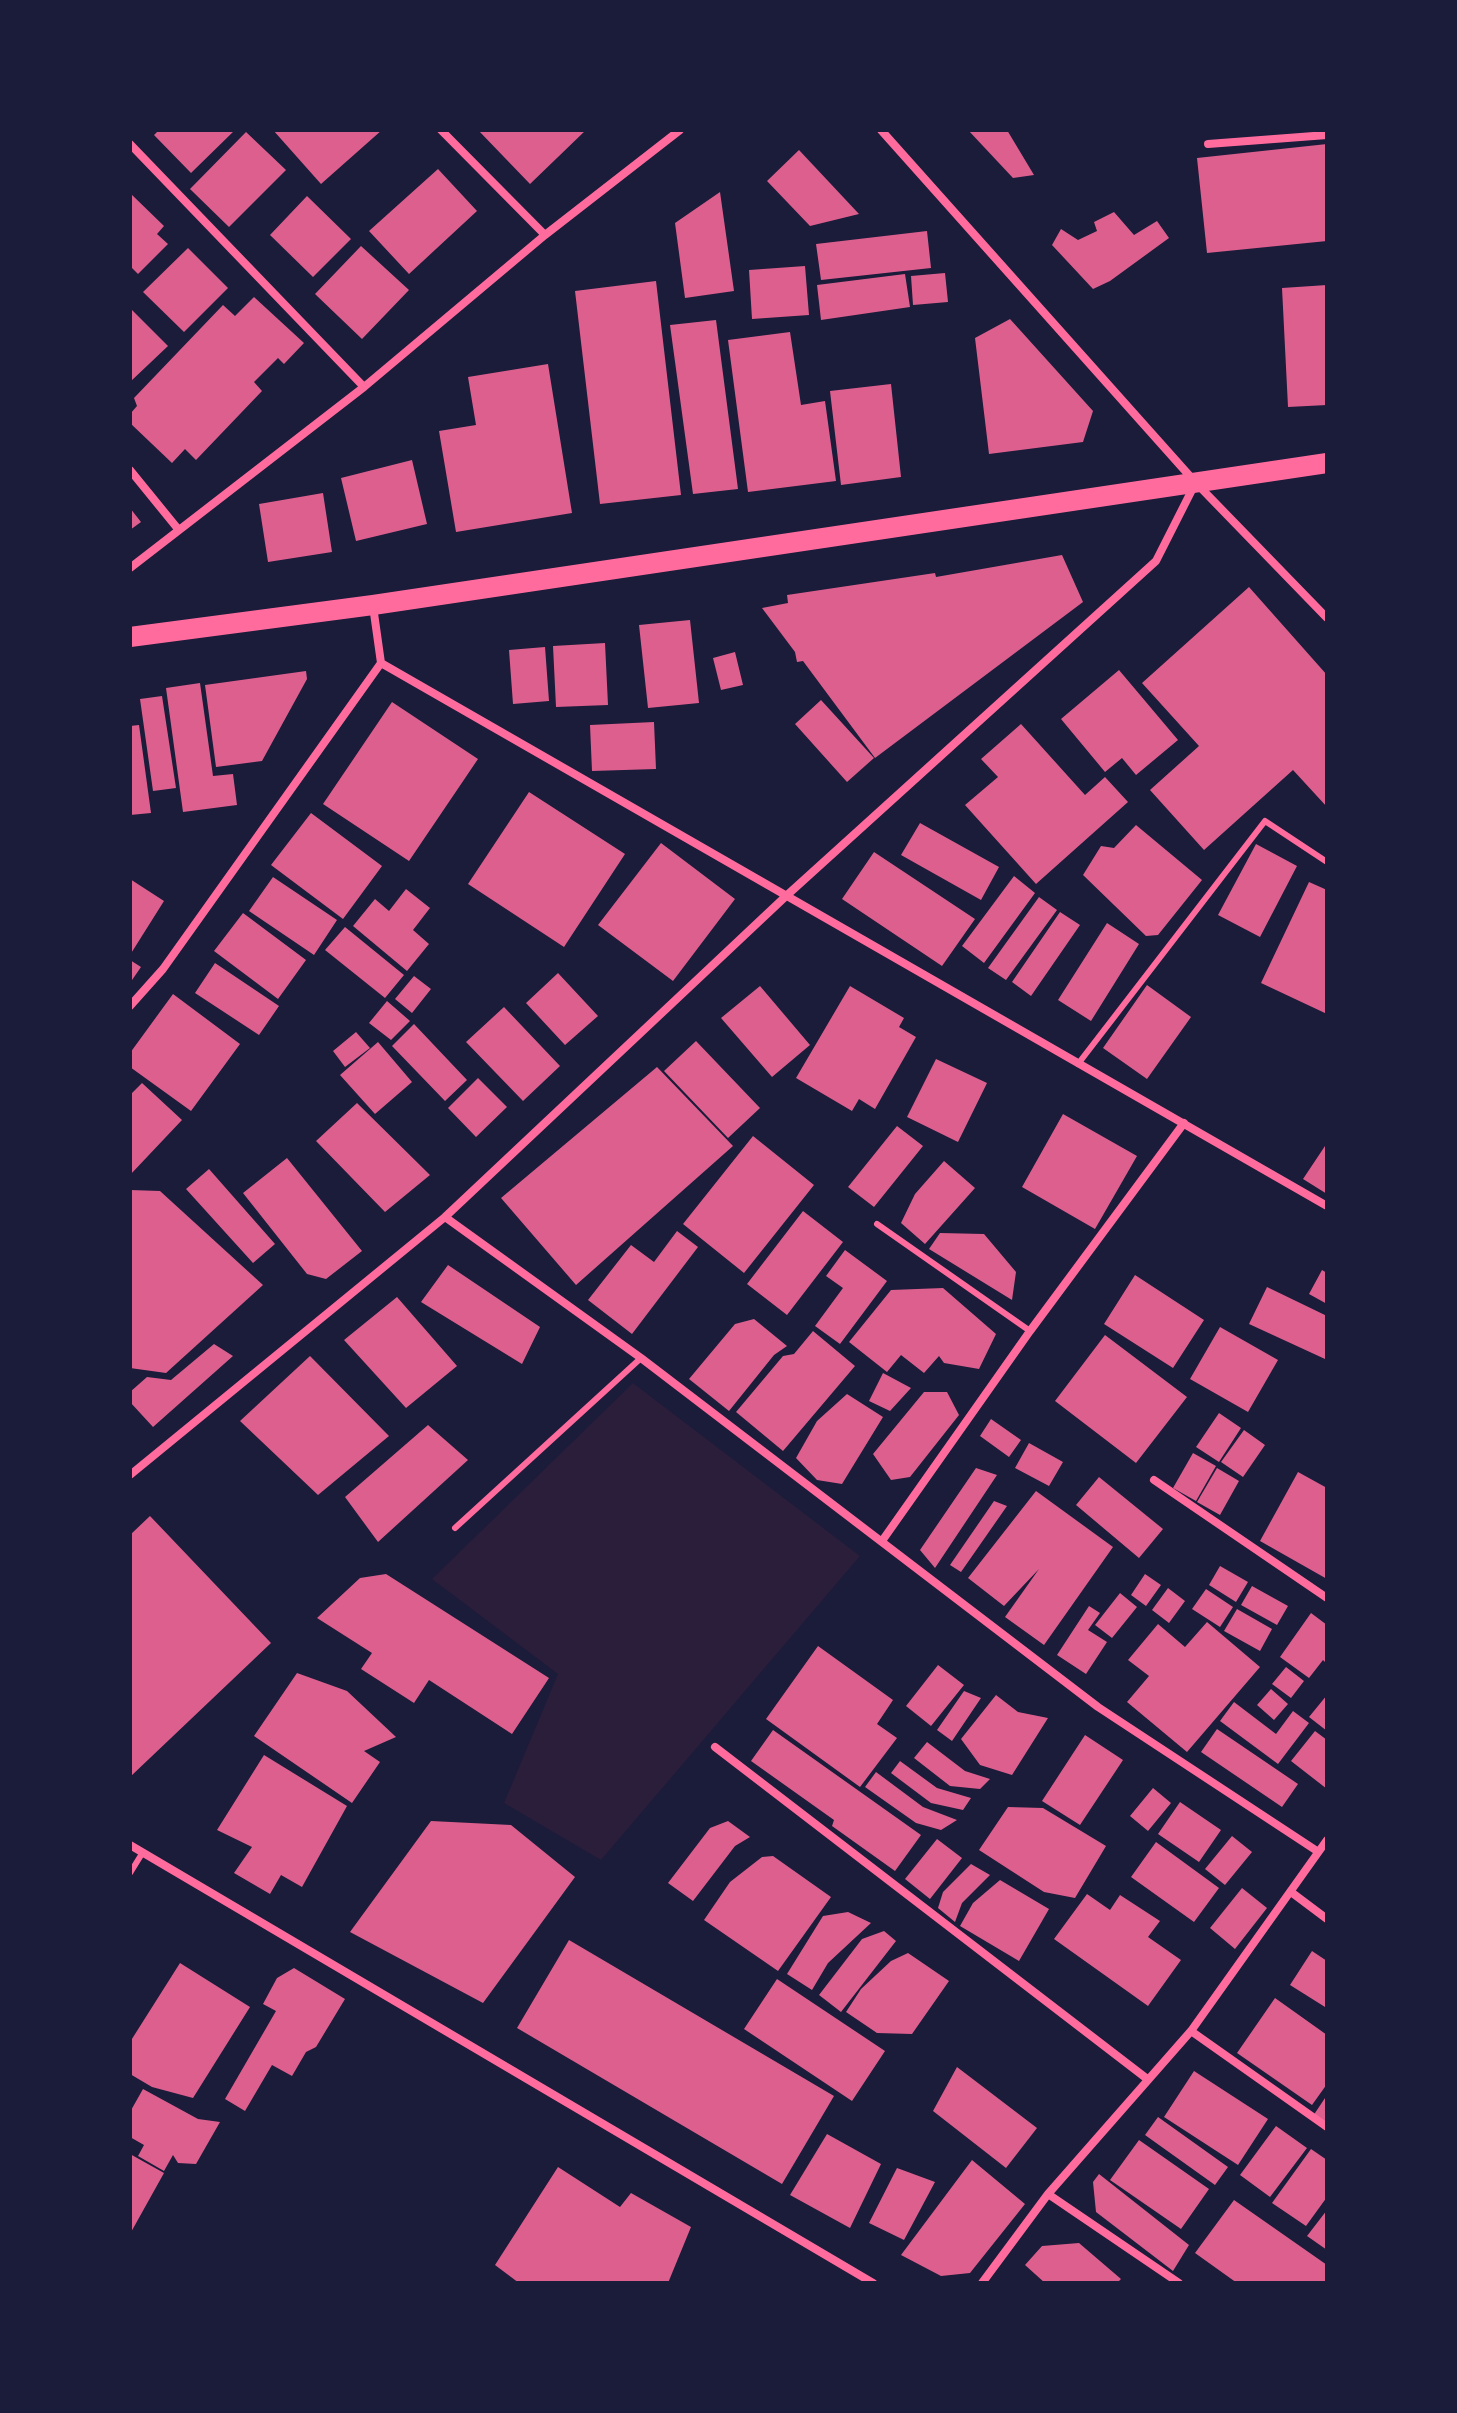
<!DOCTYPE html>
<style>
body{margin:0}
#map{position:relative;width:1457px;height:2413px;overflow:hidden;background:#1b1b3a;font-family:Literata,serif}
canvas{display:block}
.frame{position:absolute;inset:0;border:132px solid #1b1b3a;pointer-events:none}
</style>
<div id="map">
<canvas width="1457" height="2413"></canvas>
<div class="frame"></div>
</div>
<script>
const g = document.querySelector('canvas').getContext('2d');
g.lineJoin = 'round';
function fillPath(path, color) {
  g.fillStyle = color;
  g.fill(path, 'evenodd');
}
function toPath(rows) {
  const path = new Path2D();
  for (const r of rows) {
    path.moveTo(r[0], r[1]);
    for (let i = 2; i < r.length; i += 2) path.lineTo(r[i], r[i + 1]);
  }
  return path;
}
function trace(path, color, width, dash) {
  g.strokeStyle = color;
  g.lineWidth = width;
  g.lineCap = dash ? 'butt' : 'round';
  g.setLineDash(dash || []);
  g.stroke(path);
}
fillPath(toPath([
 [633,1383,860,1556,601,1860,504,1803,558,1674,432,1579]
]), '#2a1e3b');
fillPath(toPath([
 [159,130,235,130,191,173,154,135],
 [273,130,382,130,321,184],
 [478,130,586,130,530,184],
 [968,130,1007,130,1034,175,1013,178],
 [246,132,286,170,229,227,190,189],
 [1327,144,1327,241,1207,253,1197,158],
 [799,150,859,214,810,226,767,181],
 [438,169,477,211,409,274,369,231],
 [720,192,734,291,685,298,675,223],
 [130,193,164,226,157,234,168,244,138,274,130,266],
 [307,196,351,239,313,277,270,235],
 [1114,212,1134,235,1157,221,1169,238,1110,281,1093,289,1052,245,1061,229,1078,240,1097,231,1094,222],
 [927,231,931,268,821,280,816,244],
 [361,246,409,290,362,339,315,294],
 [188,248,228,288,184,332,143,292],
 [805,266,809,315,752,319,749,270],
 [945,273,948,302,913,305,911,276],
 [905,274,910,307,821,320,817,285],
 [656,281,681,495,600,504,575,291],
 [1327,285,1327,405,1288,407,1282,288],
 [254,297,304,343,284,364,278,358,254,382,262,391,196,460,185,449,172,463,130,423,130,414,137,406,134,398,223,305,235,316],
 [130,308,168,346,130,382],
 [1010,319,1093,411,1083,442,989,454,975,338],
 [716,320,738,489,693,494,670,325],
 [790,332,801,405,825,401,836,481,748,492,728,340],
 [548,364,572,513,456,532,439,431,476,425,468,377],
 [891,384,901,477,841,485,830,391],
 [412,460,427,524,356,541,341,478],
 [323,493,332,552,268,562,259,504],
 [130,508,141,522,130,530],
 [1062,555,1083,602,875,758,803,661,797,662,795,652,762,608,788,603,787,595,935,573,936,577],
 [1249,587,1327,675,1327,807,1293,770,1204,850,1150,790,1199,746,1142,683],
 [690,620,699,703,648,708,639,625],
 [605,643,608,705,556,707,553,646],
 [545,647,549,701,513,704,509,650],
 [735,652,743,685,721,690,713,658],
 [1119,670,1178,740,1136,775,1122,758,1105,772,1061,719],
 [306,671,307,679,262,761,216,767,205,685],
 [200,683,213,776,233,774,237,805,183,812,166,688],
 [162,696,176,788,153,791,140,699],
 [821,700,874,758,847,782,795,724],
 [392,702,478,759,409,861,323,804],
 [654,722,656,769,592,771,590,725],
 [1021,724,1085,795,1105,777,1128,802,1036,884,965,805,998,777,981,759],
 [139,725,151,813,130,815,130,726],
 [529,792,625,854,564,947,468,884],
 [311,813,382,866,343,919,271,865],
 [920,823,999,867,981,900,901,855],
 [1136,825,1202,880,1158,935,1146,936,1083,875,1101,846,1114,848],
 [661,843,735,899,673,981,598,925],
 [1256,844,1297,866,1260,937,1218,915],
 [874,852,975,919,942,966,842,899],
 [1014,876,1035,893,984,963,962,946],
 [273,877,337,920,314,955,249,911],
 [130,879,164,901,130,955],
 [1309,882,1327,890,1327,1014,1261,983],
 [406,889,430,908,413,930,429,944,407,971,353,926,375,899,389,911],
 [1039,897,1057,910,1006,980,988,968],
 [1060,912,1080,925,1031,996,1012,982],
 [243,913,306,960,278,999,214,951],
 [1107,923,1139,944,1091,1021,1058,1000],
 [345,927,404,975,385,998,325,950],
 [130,960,141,967,130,983],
 [215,963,279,1006,259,1035,195,993],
 [558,973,598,1016,565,1045,526,1003],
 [414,976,431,989,412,1013,395,999],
 [1147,985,1191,1017,1147,1079,1103,1048],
 [760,986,810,1045,772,1077,721,1018],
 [850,986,904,1018,899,1027,916,1037,875,1109,859,1099,852,1111,796,1078],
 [173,994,240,1044,191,1111,130,1067,130,1053],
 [387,1001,410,1021,391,1040,369,1023],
 [504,1007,560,1066,523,1101,466,1042],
 [414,1024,467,1080,445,1101,392,1046],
 [356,1032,370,1048,345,1067,333,1051],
 [696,1041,760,1108,728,1138,664,1071],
 [378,1042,412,1082,375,1114,340,1075],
 [936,1059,987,1083,958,1142,907,1117],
 [657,1067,733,1146,576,1285,501,1198],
 [478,1078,507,1107,476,1137,448,1108],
 [142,1083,182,1120,130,1175,130,1095],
 [357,1103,430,1175,385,1212,316,1141],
 [1063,1114,1137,1156,1095,1229,1022,1187],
 [897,1126,923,1146,874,1207,848,1187],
 [753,1136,814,1185,744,1273,683,1224],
 [1325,1146,1327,1147,1327,1194,1303,1179],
 [287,1158,362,1251,326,1279,307,1274,243,1193],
 [944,1161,975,1188,925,1244,901,1223,915,1194],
 [209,1169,275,1244,253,1263,186,1189],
 [130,1190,160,1191,263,1285,166,1373,130,1368],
 [803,1211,843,1242,787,1315,747,1284],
 [677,1231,698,1247,632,1334,588,1300,631,1245,654,1262],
 [940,1233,984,1234,1016,1272,1012,1300,929,1249],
 [845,1250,887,1281,840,1344,815,1326,843,1288,826,1276],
 [448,1265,540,1327,522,1364,421,1302],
 [1322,1270,1327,1273,1327,1304,1309,1294],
 [1135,1275,1204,1320,1173,1368,1104,1324],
 [1267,1287,1327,1316,1325,1359,1249,1324],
 [943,1288,996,1334,979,1369,944,1363,939,1356,924,1373,901,1355,887,1372,849,1342,891,1290],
 [397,1297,457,1366,406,1408,344,1340],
 [754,1319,787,1346,774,1355,729,1411,689,1379,735,1324],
 [1220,1327,1278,1360,1248,1412,1190,1379],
 [813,1331,855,1366,783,1451,736,1412,783,1356,794,1354],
 [1105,1335,1187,1397,1136,1463,1055,1401],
 [214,1344,233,1356,153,1427,130,1402,130,1392,147,1377,171,1380],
 [310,1356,389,1436,318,1495,240,1421],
 [883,1373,911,1388,890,1411,869,1401],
 [924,1392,947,1392,959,1415,910,1477,891,1480,873,1454],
 [847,1394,883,1417,842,1484,817,1480,796,1458,817,1421],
 [1219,1413,1241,1428,1219,1462,1196,1447],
 [991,1419,1021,1440,1009,1457,980,1436],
 [428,1425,468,1460,378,1542,345,1497],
 [1244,1430,1265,1445,1243,1477,1221,1462],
 [1029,1443,1063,1462,1049,1486,1015,1468],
 [1193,1453,1216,1466,1196,1501,1173,1488],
 [976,1468,997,1475,935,1568,920,1550],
 [1217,1468,1239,1481,1220,1515,1197,1502],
 [1298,1472,1327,1488,1327,1579,1260,1541],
 [1099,1477,1163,1529,1139,1558,1076,1505],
 [1036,1491,1113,1547,1044,1645,1005,1617,1039,1569,1004,1606,968,1578],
 [994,1501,1007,1506,961,1572,950,1565],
 [150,1516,271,1643,130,1777,130,1535],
 [1220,1566,1248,1582,1236,1602,1209,1585],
 [386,1574,549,1678,512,1734,429,1680,414,1703,361,1669,372,1653,317,1618,360,1578],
 [1145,1574,1161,1585,1146,1606,1131,1595],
 [1252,1586,1288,1606,1277,1625,1241,1605],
 [1168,1588,1185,1601,1169,1623,1152,1610],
 [1206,1589,1233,1607,1220,1627,1192,1609],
 [1120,1593,1137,1607,1112,1638,1095,1625],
 [1089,1606,1100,1613,1088,1630,1107,1642,1086,1674,1057,1655],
 [1237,1609,1272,1629,1260,1651,1224,1631],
 [1311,1613,1327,1625,1327,1664,1323,1660,1309,1678,1280,1657],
 [1207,1622,1260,1667,1187,1752,1127,1702,1149,1676,1128,1660,1158,1624,1185,1647],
 [818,1646,893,1700,877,1724,897,1738,860,1787,766,1719],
 [938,1665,964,1685,931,1726,906,1706],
 [1286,1667,1304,1681,1291,1698,1272,1684],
 [297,1673,347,1691,396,1737,364,1751,380,1762,352,1803,254,1736],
 [1271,1689,1288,1704,1274,1720,1257,1705],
 [964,1691,981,1698,952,1741,937,1730],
 [996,1695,1018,1712,1048,1718,1012,1775,980,1765,961,1739],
 [1327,1695,1327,1731,1309,1717],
 [1234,1702,1276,1734,1293,1711,1309,1723,1278,1764,1220,1721],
 [1217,1729,1298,1784,1282,1807,1201,1752],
 [773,1730,921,1835,895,1871,832,1826,834,1820,751,1761],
 [1315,1731,1327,1740,1327,1789,1291,1761],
 [1085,1735,1123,1760,1080,1825,1042,1801],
 [927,1742,965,1771,990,1779,980,1789,950,1786,914,1758],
 [264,1755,347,1806,302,1887,281,1875,270,1894,234,1873,252,1847,217,1830],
 [900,1761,937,1788,971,1798,963,1810,931,1803,891,1773],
 [876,1772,923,1807,957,1820,941,1830,916,1823,865,1787],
 [1153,1788,1171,1803,1148,1831,1130,1816],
 [1180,1802,1221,1830,1199,1862,1158,1834],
 [1008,1807,1043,1808,1106,1846,1075,1898,1044,1892,979,1850],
 [431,1821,511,1825,575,1877,483,2003,350,1932],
 [728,1821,750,1837,735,1846,693,1901,668,1883,710,1828],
 [1232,1836,1252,1852,1225,1885,1205,1869],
 [937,1839,962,1858,930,1899,905,1879],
 [1156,1842,1219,1888,1194,1922,1131,1877],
 [773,1856,831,1897,778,1971,704,1920,730,1882,762,1857],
 [971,1864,990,1875,962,1903,955,1922,938,1908,943,1892],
 [1000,1880,1049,1909,1019,1961,960,1926,973,1903],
 [1242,1888,1267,1908,1235,1949,1210,1928],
 [1087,1894,1110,1910,1120,1895,1160,1921,1148,1937,1181,1960,1148,2006,1054,1939],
 [848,1912,871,1923,828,1963,812,1990,787,1974,823,1916],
 [884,1931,896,1941,841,2012,819,1995,862,1939],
 [569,1940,834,2096,782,2184,517,2028],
 [1312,1951,1327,1961,1325,2007,1290,1985],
 [908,1953,949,1981,912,2034,877,2033,846,2012,861,1989,891,1961],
 [180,1963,250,2007,193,2098,152,2087,130,2074,130,2042],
 [294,1968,345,1999,316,2047,306,2052,292,2076,272,2065,245,2111,225,2099,276,2011,263,2004,277,1978],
 [777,1979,885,2051,852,2101,744,2029],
 [1275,1998,1327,2035,1327,2084,1312,2105,1237,2053],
 [957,2067,1037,2128,1006,2168,933,2111],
 [1194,2071,1268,2119,1238,2165,1164,2117],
 [143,2089,198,2119,220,2122,196,2164,178,2163,173,2155,164,2171,138,2156,144,2145,130,2137,130,2112],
 [1327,2095,1327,2125,1313,2116],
 [1158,2117,1228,2167,1215,2185,1145,2135],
 [1276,2126,1307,2148,1270,2197,1240,2175],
 [827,2134,881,2164,850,2228,790,2195],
 [1139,2140,1209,2189,1181,2229,1110,2180],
 [1311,2149,1327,2160,1327,2197,1306,2226,1272,2203],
 [130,2154,164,2173,130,2234],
 [972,2160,1025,2204,970,2273,941,2276,901,2255],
 [558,2167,620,2207,631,2193,691,2227,668,2283,519,2283,495,2265],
 [897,2168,935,2182,904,2240,869,2223],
 [1099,2174,1189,2245,1173,2271,1096,2212,1093,2182],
 [1234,2200,1327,2265,1327,2283,1237,2283,1195,2253],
 [1327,2210,1327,2250,1307,2236],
 [1079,2243,1121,2279,1117,2283,1045,2283,1025,2265,1042,2246]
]), '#dd5f8e');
trace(toPath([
 [1078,1064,1265,821,1327,862],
 [877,1224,1030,1331],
 [455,1528,641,1358],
 [130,1873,143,1852]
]), '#ff6b9d', 6);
trace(toPath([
 [441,130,545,235],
 [881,130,1196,483,1327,618],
 [130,144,364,387],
 [1208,144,1327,135],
 [130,470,178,529],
 [130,568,364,387,545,235,680,130],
 [373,606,381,663,1327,1206],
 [130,1006,163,969,381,663],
 [445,1217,641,1358,1098,1707,1317,1851],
 [130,1475,445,1217,785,897,1156,561,1195,484],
 [1154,1480,1327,1598],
 [882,1541,1030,1331,1184,1123],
 [715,1747,1146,2078],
 [130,1845,873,2283],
 [1291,1892,1327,1919],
 [1191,2031,1327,2127],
 [1048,2194,1179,2283],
 [982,2283,1048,2194,1191,2031,1327,1840]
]), '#ff6b9d', 8);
trace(toPath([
 [130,637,373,605,1327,463]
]), '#ff6b9d', 20);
</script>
